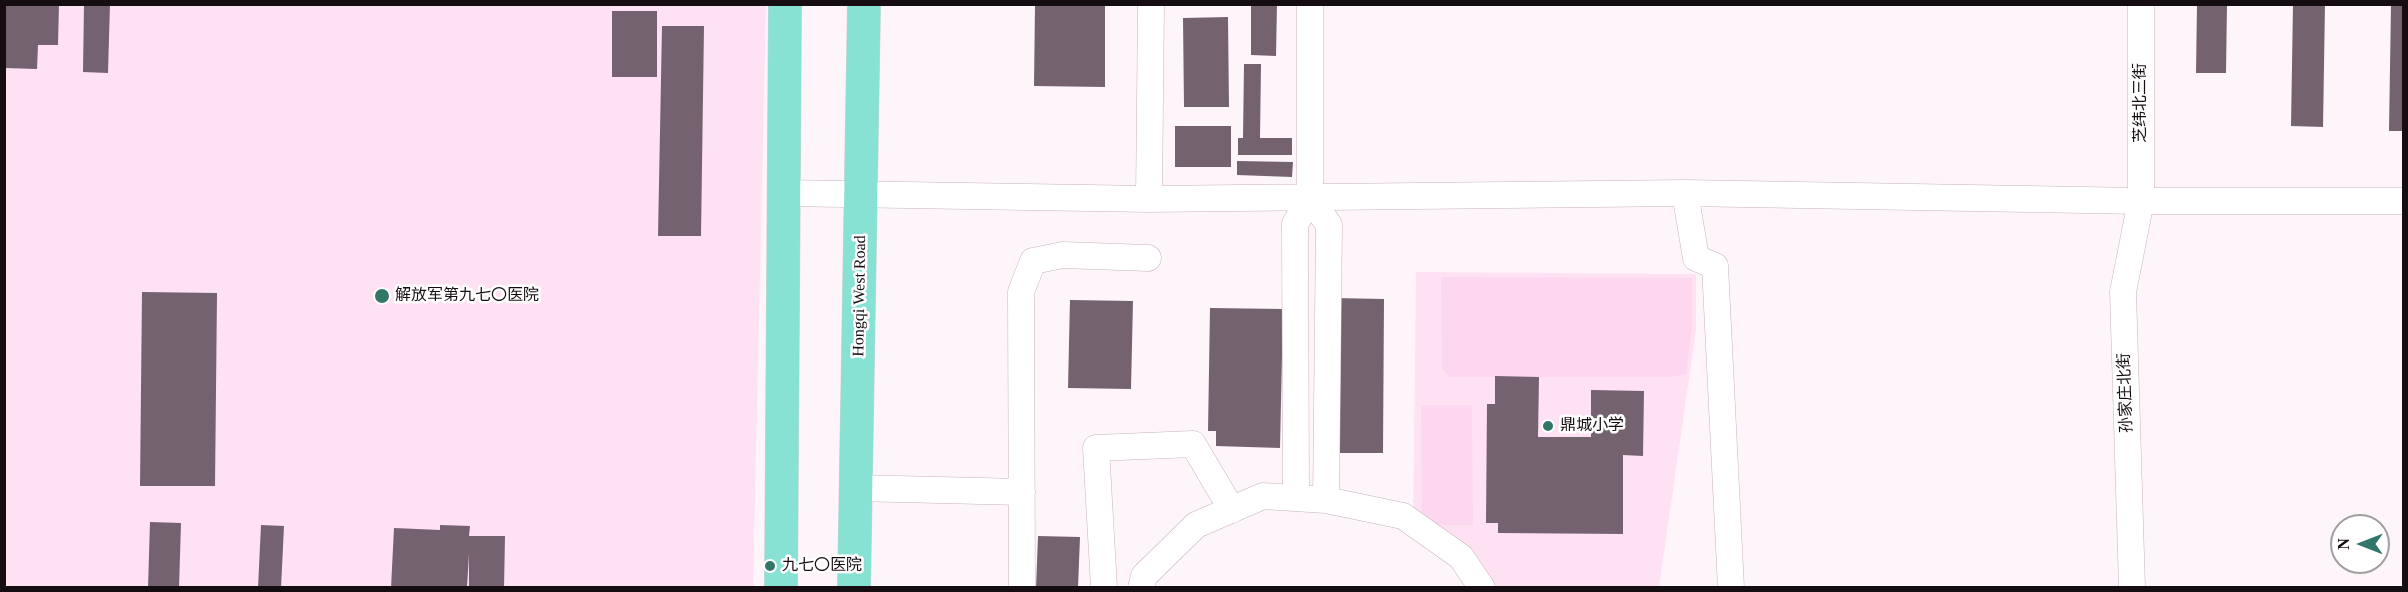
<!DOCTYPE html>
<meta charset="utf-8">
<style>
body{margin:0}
#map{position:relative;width:2408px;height:592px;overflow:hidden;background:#fef5fb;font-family:"Times New Roman",serif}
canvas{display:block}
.frame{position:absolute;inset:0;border:6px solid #150d12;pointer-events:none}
.north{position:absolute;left:2330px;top:514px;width:60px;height:60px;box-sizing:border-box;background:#fff;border:2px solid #a19ea0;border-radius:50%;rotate:270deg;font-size:16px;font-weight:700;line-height:24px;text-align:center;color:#150d12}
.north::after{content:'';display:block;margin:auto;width:21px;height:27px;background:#32766a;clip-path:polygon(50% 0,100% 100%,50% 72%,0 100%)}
</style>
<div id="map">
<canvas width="2408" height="592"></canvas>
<div class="frame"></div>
<div class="north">N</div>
</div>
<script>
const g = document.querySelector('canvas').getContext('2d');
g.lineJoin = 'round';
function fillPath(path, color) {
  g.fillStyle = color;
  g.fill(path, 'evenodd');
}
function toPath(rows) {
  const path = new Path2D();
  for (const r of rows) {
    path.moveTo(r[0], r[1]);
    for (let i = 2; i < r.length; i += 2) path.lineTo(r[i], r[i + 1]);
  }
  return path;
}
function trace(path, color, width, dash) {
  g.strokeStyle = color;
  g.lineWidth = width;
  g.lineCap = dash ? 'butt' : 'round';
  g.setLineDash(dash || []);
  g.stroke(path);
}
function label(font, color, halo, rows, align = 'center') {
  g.font = font + ' "Times New Roman","Noto Sans SC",serif';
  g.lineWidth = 5;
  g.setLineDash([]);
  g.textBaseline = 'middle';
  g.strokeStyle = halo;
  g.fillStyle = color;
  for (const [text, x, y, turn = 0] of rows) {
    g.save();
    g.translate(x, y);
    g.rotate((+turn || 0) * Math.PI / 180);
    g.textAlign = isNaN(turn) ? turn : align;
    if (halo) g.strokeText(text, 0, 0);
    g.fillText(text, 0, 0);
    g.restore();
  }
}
fillPath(toPath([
 [4,5,766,5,753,587,5,587],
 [1416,272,1696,274,1696,330,1659,587,1494,587,1413,522]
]), '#ffe1f4');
fillPath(toPath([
 [1441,277,1692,278,1692,328,1686,374,1671,377,1449,377,1442,368],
 [1421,405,1472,405,1473,525,1422,525]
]), '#fcd7ef');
fillPath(toPath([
 [4,4,59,4,58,45,38,45,37,69,4,68],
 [84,4,110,4,108,73,83,72],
 [1035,4,1105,4,1105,87,1034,86],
 [1251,4,1277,4,1276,56,1251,55],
 [2197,4,2227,4,2226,73,2196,73],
 [2293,4,2325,4,2323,127,2291,126],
 [2391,5,2404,5,2404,131,2389,131],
 [612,11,657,11,657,77,612,77],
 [1228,17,1229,107,1184,107,1183,18],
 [662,26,704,26,701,236,658,236],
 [1244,64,1261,64,1260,138,1292,138,1292,155,1238,155,1238,138,1243,138],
 [1175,126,1231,126,1231,167,1175,167],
 [1237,161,1293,162,1292,177,1237,175],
 [142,292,217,293,215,486,140,486],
 [1333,298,1384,299,1383,453,1332,453],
 [1070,300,1133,301,1131,389,1068,388],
 [1210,308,1283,309,1280,448,1216,446,1216,431,1208,431],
 [1495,376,1539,377,1538,437,1591,437,1591,390,1644,391,1643,456,1623,455,1623,534,1498,533,1498,523,1486,523,1487,404,1495,404],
 [150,522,181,523,179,588,148,588],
 [261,525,284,526,281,588,258,588],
 [440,525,470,526,469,536,505,536,504,588,469,588,469,554,467,587,391,588,394,528,440,530],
 [1038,536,1080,537,1078,588,1036,588]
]), '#75626f');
const minor = toPath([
 [783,193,1149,199,1685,193,2141,201,2404,201],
 [1685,193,1696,258,1715,266,1731,588],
 [1310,198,1329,225,1326,500],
 [1149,199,1151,4],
 [856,488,1022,492],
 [1296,497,1295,224,1310,198,1310,4],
 [1022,588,1021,292,1033,261,1063,255,1148,258],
 [1104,588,1096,448,1193,444,1232,510],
 [1141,588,1144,576,1196,525,1263,496,1326,500,1403,516,1461,557,1482,588],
 [2132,588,2123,292,2141,201,2141,4]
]);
const major = toPath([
 [781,588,785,4],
 [854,588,864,4]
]);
trace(minor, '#c7b2bf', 27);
trace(major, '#d5d3d4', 34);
trace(minor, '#fff', 26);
trace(major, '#88e2d4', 33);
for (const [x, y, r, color] of [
 [382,296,8,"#32766a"],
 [1548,426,6,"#32766a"],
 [770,566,6,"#32766a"]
]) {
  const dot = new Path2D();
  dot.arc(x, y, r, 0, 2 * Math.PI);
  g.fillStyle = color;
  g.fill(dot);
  trace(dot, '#fff', 2);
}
label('16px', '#150d12', '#fff', [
 ["芝纬北三街",2141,103,-90],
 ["Hongqi West Road",860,296,-89],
 ["孙家庄北街",2126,393,-92]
]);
label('16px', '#150d12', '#fff', [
 ["解放军第九七〇医院",395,296],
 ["鼎城小学",1560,426],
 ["九七〇医院",782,566]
], 'left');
</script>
